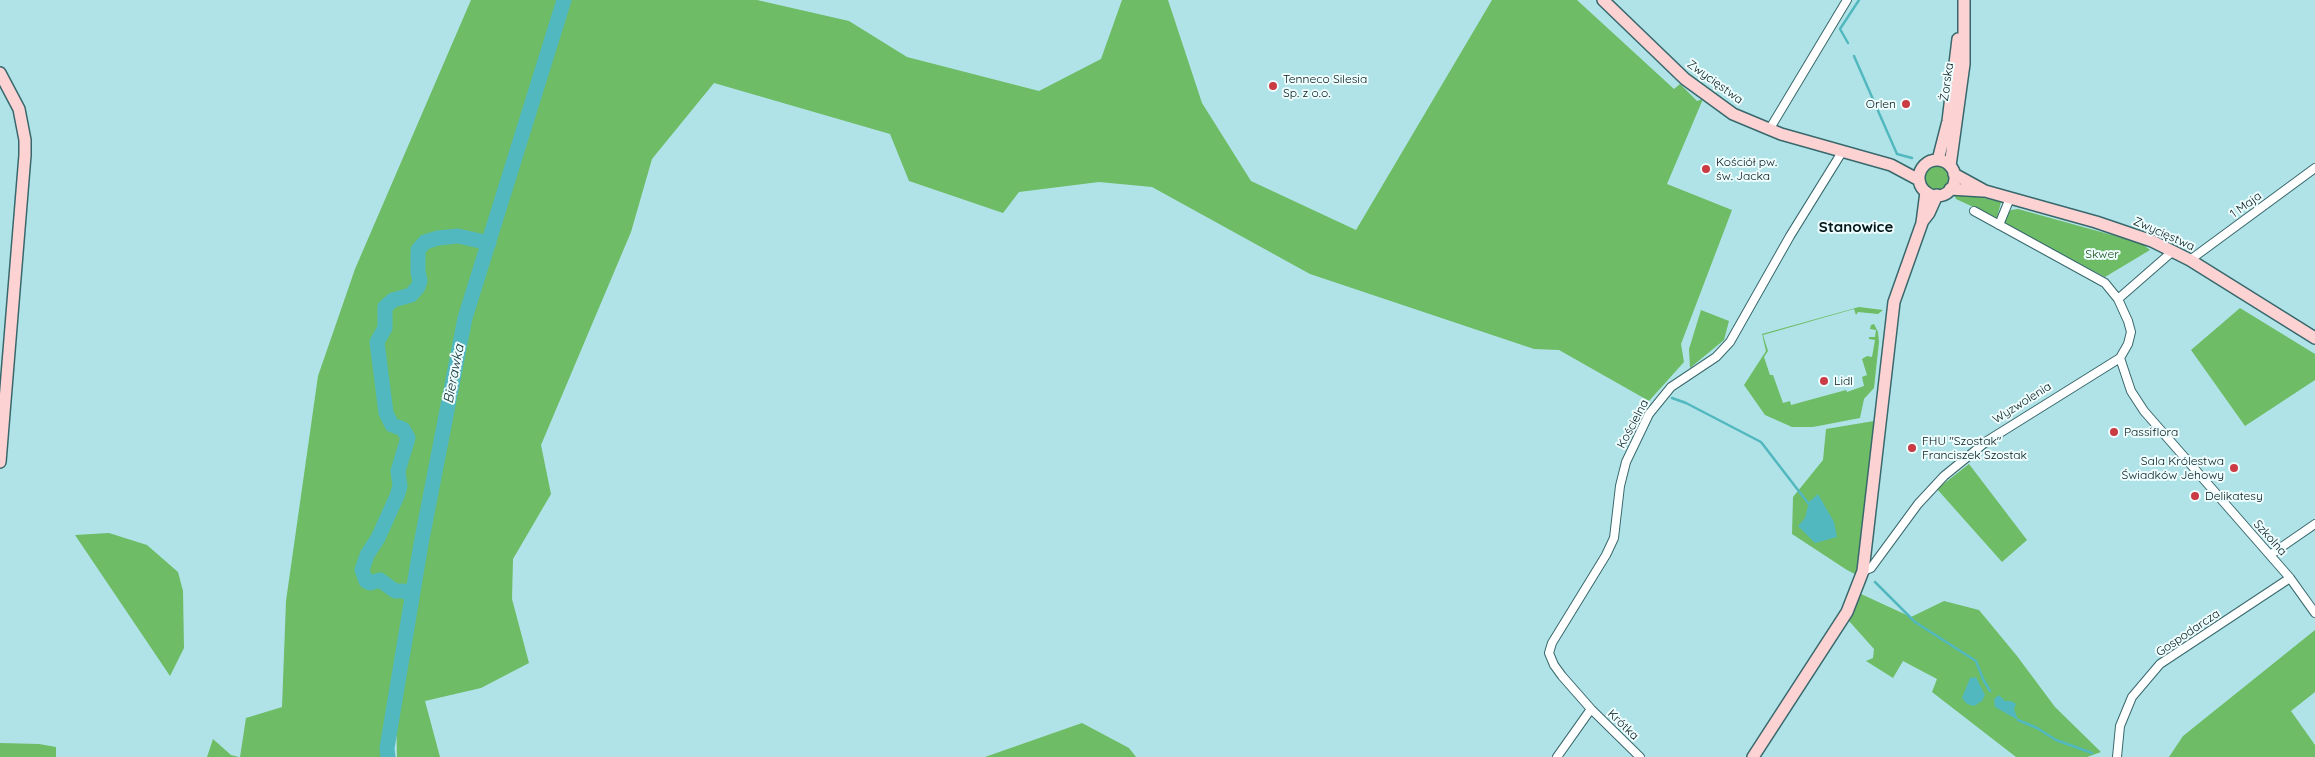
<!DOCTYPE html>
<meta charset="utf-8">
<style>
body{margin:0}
canvas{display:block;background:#b0e3e7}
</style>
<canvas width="2315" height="757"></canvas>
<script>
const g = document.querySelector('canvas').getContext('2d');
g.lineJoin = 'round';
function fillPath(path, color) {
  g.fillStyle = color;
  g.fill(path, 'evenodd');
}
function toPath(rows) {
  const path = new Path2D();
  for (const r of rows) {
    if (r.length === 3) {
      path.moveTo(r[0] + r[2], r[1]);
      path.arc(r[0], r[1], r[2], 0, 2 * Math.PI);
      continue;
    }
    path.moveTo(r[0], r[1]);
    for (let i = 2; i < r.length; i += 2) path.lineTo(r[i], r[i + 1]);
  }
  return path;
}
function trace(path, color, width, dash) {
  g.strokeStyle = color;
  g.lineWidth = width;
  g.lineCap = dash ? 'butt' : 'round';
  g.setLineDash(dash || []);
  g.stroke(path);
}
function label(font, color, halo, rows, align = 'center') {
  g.font = font + ' Quicksand,sans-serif';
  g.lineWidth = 4;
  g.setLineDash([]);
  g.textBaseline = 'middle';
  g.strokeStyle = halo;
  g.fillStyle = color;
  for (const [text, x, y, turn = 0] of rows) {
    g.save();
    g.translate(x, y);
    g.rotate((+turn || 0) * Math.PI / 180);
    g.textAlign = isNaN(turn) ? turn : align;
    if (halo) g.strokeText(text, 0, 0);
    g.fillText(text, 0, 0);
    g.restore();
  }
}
fillPath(toPath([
 [471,0,757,0,849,21,907,57,1039,91,1101,59,1122,0,1168,0,1202,103,1251,181,1356,230,1492,0,1577,0,1674,89,1680,84,1697,101,1703,99,1667,184,1732,210,1681,344,1684,362,1649,401,1559,350,1534,349,1310,274,1152,187,1099,182,1019,192,1003,213,909,181,890,134,714,83,652,159,631,232,541,445,551,494,513,559,512,599,529,663,481,688,425,701,440,757,397,757,396,712,395,715,387,715,381,757,240,757,246,718,282,707,286,601,318,376,355,269],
 [1937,178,12],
 [1961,193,2001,202,1997,218,1956,199,1955,196],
 [2018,209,2141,243,2150,250,2105,277,2010,227,2005,222,2007,215,2011,210],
 [1859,307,1883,310,1878,314,1858,312,1856,315,1854,309,1763,335,1768,351,1764,357,1770,375,1773,375,1783,403,1790,401,1791,405,1846,390,1847,392,1864,386,1862,377,1867,375,1862,359,1867,356,1872,357,1875,340,1869,339,1869,337,1875,337,1876,330,1870,329,1871,325,1874,324,1878,332,1879,342,1874,388,1864,399,1860,418,1813,427,1792,427,1765,415,1744,385,1766,351,1762,334],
 [2240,308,2315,354,2315,380,2245,426,2191,350],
 [1701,310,1729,321,1724,340,1690,368,1689,349],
 [1874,421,1857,575,1847,570,1792,534,1793,497,1823,460,1826,429],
 [1969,464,2027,540,2002,562,1937,489],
 [109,533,147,545,178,572,183,591,184,648,170,676,75,535],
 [1861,594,1911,617,1944,601,1979,610,2017,656,2055,707,2101,752,2087,757,2016,757,1932,692,1937,679,1903,661,1893,678,1866,661,1873,658,1874,649,1849,621],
 [2315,630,2315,692,2291,711,2315,745,2315,757,2169,757,2183,736],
 [1082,723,1129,748,1136,757,985,757],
 [213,739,231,755,239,757,207,757],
 [0,743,39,744,56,747,56,757,0,757]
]), '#6ebc65');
fillPath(toPath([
 [1818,494,1834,522,1837,537,1815,543,1798,526,1805,518,1809,502],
 [1976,677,1985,695,1982,701,1974,706,1967,704,1962,698,1970,678],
 [1999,695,2005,701,2011,701,2016,704,2014,709,2018,720,1995,707,1994,699]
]), '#52b8bf');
trace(toPath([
 [1848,43,1840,29,1859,0],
 [1854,56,1897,154,1912,158],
 [1672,398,1686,403,1761,442,1808,503],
 [1875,582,1915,622,1976,661,1983,679,1990,691],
 [2018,720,2037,728,2056,740,2092,753]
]), '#52b8bf', 2.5);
trace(toPath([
 [412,595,404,591,395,591,380,580,370,583,366,581,362,570,367,555,378,538,397,496,400,486,398,471,408,438,403,429,392,425,386,413,377,342,385,328,385,307,393,300,411,295,418,287,420,281,418,272,418,250,425,242,438,238,458,236,489,243],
 [388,757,387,748,421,544,465,318,564,0]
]), '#52b8bf', 15);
const street = toPath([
 [1769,130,1847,0],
 [1999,225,2010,198],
 [2190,260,2315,168],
 [2118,299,2173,251],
 [2120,358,2131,391,2144,411,2290,578,2315,613],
 [2270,555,2315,524],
 [1863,571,1871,568,1918,504,1944,476,1987,441,2120,358,2128,344,2131,332,2128,321,2118,299,2105,283,1974,211],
 [1557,757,1591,709],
 [1640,757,1591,709,1562,676,1554,665,1549,653,1552,643,1606,555,1614,538,1620,486,1626,462,1649,414,1671,387,1716,357,1730,342,1790,236,1842,152],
 [2117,757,2120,726,2132,697,2160,664,2290,578]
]);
const secondary = toPath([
 [1603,0,1685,79,1733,114,1781,134,1891,165,1919,180],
 [0,73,19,109,25,140,25,155,0,462],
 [1938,160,1948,121,1958,39],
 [1937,178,18],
 [1950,166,1964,64,1964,0],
 [1954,174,1985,191,2096,222,2152,241,2190,260,2315,338],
 [1950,189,1983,191],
 [1922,222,1929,213,1937,195],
 [1753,757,1847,612,1863,571,1894,302,1922,223,1926,192]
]);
trace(street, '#38686c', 10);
trace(secondary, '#38686c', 14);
trace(street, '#fff', 8);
trace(secondary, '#fdd2d3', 11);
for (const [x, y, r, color] of [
 [1273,86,5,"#cb3b44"],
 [1906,104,5,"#cb3b44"],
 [1706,169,5,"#cb3b44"],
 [1824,381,5,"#cb3b44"],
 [2114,432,5,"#cb3b44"],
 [1912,448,5,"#cb3b44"],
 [2234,468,5,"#cb3b44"],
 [2195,496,5,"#cb3b44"]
]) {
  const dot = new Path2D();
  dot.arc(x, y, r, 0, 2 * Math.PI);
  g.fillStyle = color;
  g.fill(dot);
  trace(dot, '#eefdfe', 2);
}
label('12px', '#031618', '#eefdfe', [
 ["Tenneco Silesia",1283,79],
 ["Sp. z o.o.",1283,93],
 ["Orlen",1896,104,"right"],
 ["Kościół pw.",1716,162],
 ["św. Jacka",1716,176],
 ["Lidl",1834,381],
 ["Passiflora",2124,432],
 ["FHU \"Szostak\"",1922,441],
 ["Franciszek Szostak",1922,455],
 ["Sala Królestwa",2224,461,"right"],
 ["Świadków Jehowy",2224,475,"right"],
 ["Delikatesy",2205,496]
], 'left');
label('12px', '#031618', '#eefdfe', [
 ["Zwycięstwa",1715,82,36],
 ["Żorska",1947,82,-82],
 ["1 Maja",2246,205,-36],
 ["Zwycięstwa",2164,234,24],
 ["Wyzwolenia",2022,403,-32],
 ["Kościelna",1633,424,-62],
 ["Szkolna",2270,538,48],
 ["Gospodarcza",2188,633,-34],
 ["Krótka",1623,725,44]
]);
label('12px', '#154f0f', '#eefdfe', [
 ["Skwer",2102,254]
]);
label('italic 14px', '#153437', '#eefdfe', [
 ["Bierawka",454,374,-79]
]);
label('bold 15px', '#031618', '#eefdfe', [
 ["Stanowice",1856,227]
]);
</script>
